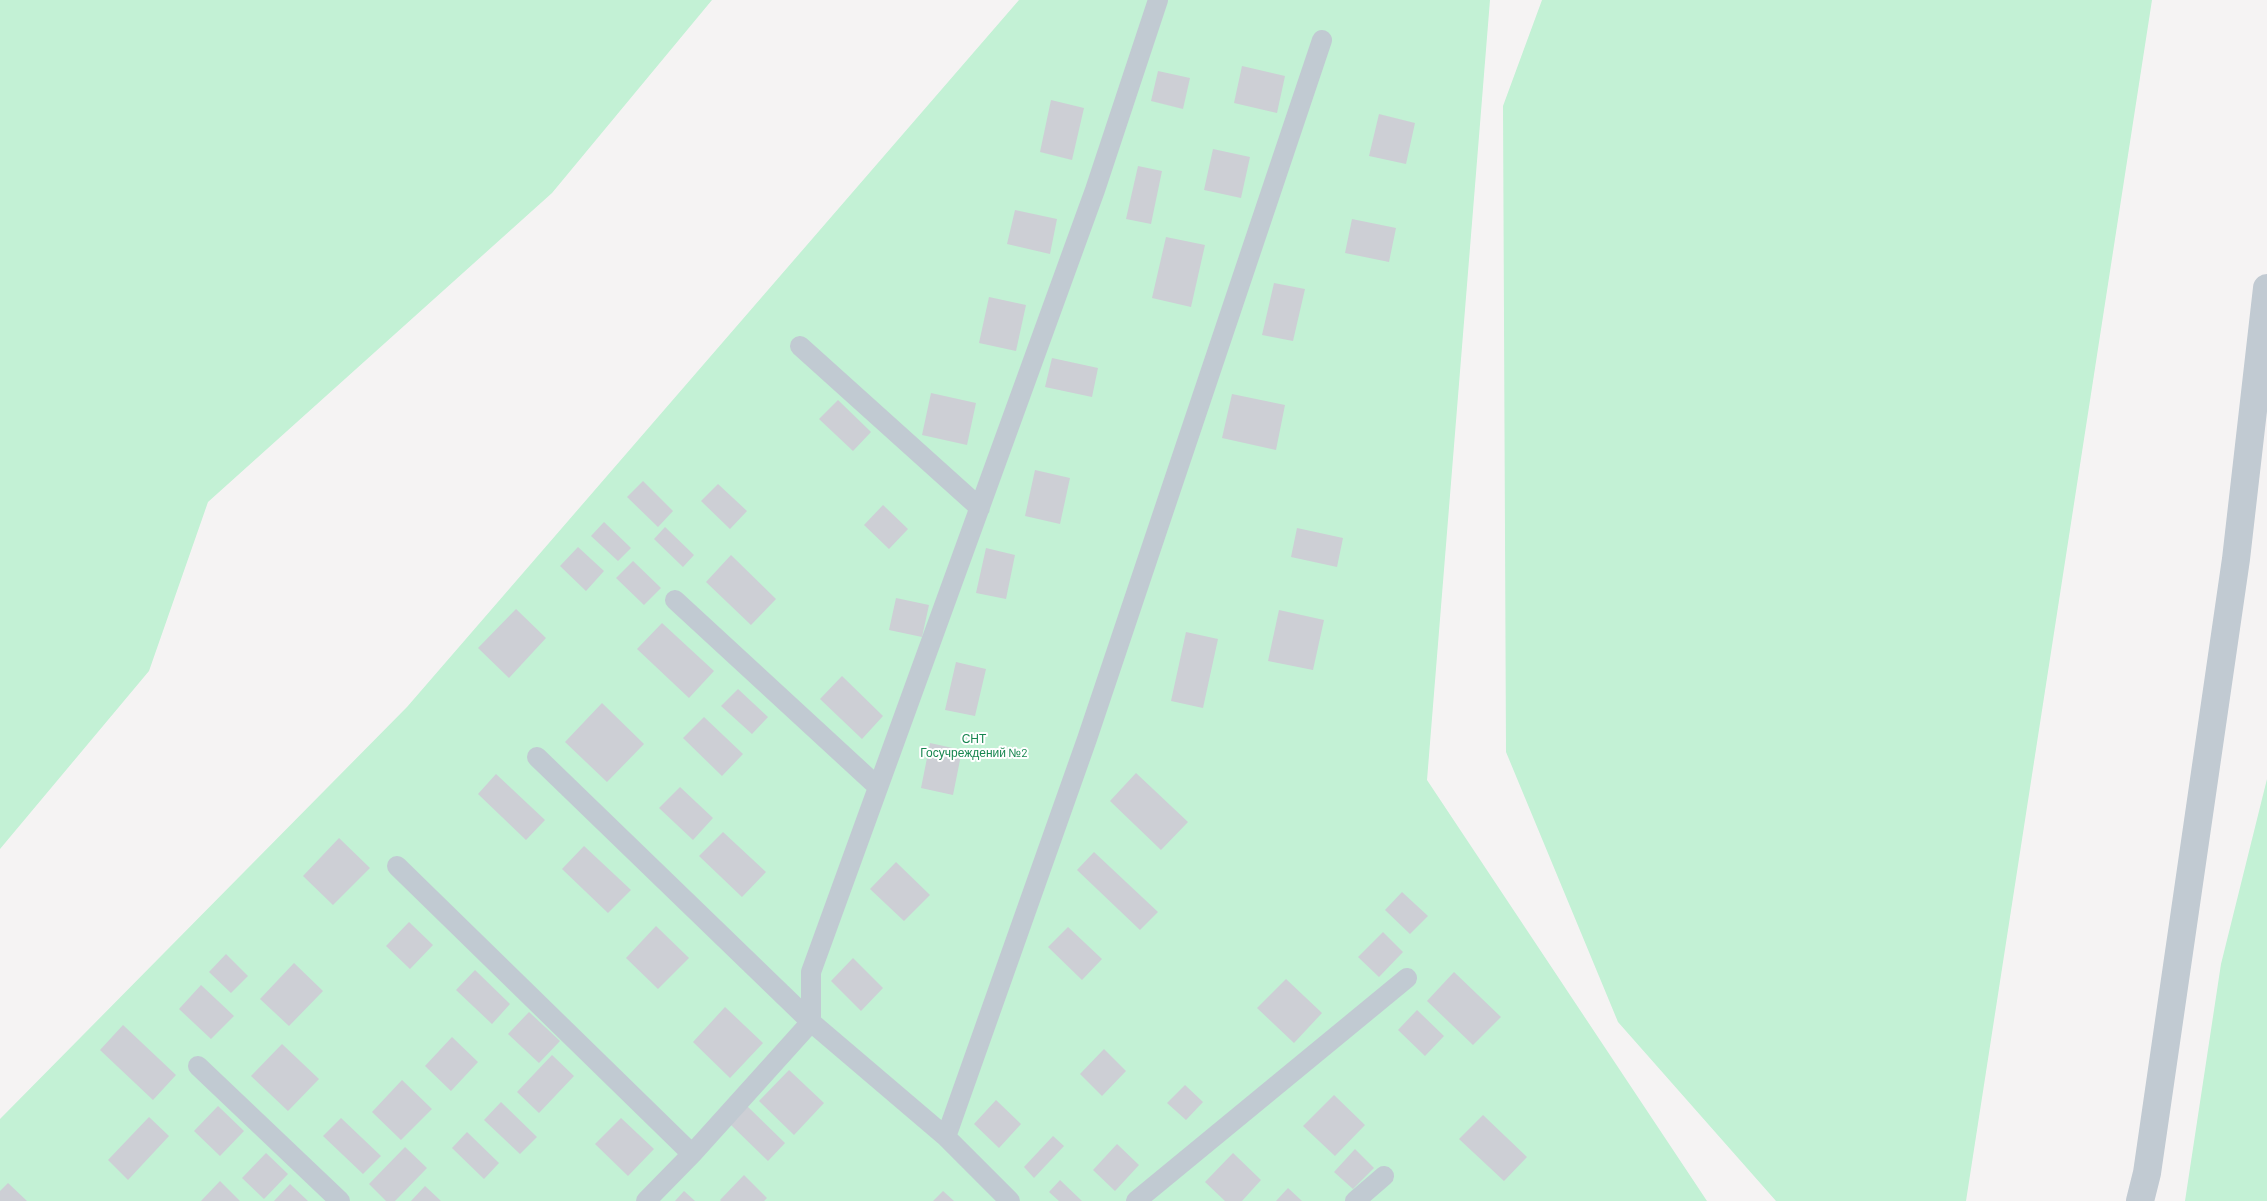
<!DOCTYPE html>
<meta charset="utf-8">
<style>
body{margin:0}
canvas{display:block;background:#f5f3f3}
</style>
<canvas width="2267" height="1201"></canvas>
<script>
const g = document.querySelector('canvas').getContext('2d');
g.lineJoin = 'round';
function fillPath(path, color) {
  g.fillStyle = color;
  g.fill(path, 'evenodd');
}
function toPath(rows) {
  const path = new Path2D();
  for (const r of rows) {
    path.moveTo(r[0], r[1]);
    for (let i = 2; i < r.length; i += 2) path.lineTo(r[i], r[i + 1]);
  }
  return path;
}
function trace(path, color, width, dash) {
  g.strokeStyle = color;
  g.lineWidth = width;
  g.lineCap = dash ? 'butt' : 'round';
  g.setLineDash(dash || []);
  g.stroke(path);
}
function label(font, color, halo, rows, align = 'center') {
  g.font = font + ' Barlow,sans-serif';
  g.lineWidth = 4;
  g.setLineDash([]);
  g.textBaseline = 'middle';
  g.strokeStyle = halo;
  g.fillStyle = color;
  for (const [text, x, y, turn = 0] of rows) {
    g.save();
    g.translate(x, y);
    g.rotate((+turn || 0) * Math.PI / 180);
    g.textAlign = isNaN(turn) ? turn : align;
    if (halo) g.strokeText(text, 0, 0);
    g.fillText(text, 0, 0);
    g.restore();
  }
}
fillPath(toPath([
 [0,0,712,0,552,193,208,502,149,671,0,849],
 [1019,0,1490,0,1427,780,1707,1201,0,1201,0,1119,407,707],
 [1542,0,2152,0,1966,1201,1776,1201,1618,1022,1506,752,1503,106],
 [2267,779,2267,1201,2185,1201,2221,964]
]), '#c3f1d5');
fillPath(toPath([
 [1242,66,1285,76,1277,113,1234,103],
 [1158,71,1190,78,1183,109,1151,101],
 [1051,100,1084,108,1072,160,1040,152],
 [1379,114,1415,123,1406,164,1369,156],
 [1213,149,1250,157,1241,198,1204,190],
 [1138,166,1162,171,1151,224,1126,219],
 [1015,210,1057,219,1050,254,1007,244],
 [1352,219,1396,228,1389,262,1345,253],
 [1166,237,1205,245,1191,307,1152,298],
 [1274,283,1305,289,1293,341,1262,335],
 [989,297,1026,305,1016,351,979,343],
 [1052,358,1098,368,1092,397,1045,387],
 [931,393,976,403,967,445,922,435],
 [1232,394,1285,405,1276,450,1222,438],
 [838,400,871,432,853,451,819,419],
 [1035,470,1070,478,1060,524,1025,516],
 [643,481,673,511,658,527,627,497],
 [718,484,747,511,730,529,701,501],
 [883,505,908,529,889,549,864,525],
 [604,522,631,548,618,561,591,536],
 [665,527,694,555,683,567,654,539],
 [1297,528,1343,538,1337,567,1291,557],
 [578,547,604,571,586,591,560,566],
 [986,548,1015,555,1006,599,976,593],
 [731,555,776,599,751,625,706,582],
 [633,561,661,588,644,605,616,578],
 [896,598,929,605,922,637,889,630],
 [516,609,546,638,509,678,478,648],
 [1279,610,1324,620,1313,670,1268,661],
 [662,623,714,671,689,698,637,649],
 [1186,632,1218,639,1203,708,1171,701],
 [956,662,986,669,975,716,945,710],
 [842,676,883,716,862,739,820,699],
 [738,689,768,717,752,734,721,706],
 [602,703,644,744,607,782,565,742],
 [704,717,743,754,722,776,683,738],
 [930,743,962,750,953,795,921,788],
 [1136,773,1188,822,1161,850,1110,801],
 [496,774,545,820,526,840,478,794],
 [680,787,713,818,693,840,659,808],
 [723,832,766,872,742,897,699,856],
 [339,838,370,868,333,905,303,876],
 [584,846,631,890,608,913,562,869],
 [1094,852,1158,912,1140,930,1077,870],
 [896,862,930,895,904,921,870,889],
 [1402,892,1428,916,1410,934,1385,910],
 [409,922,433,945,410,969,386,946],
 [656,926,689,958,658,989,626,958],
 [1068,927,1102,959,1082,980,1048,947],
 [1383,932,1403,952,1379,977,1358,957],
 [226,954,248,976,231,993,209,972],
 [853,958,883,988,861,1011,831,981],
 [294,963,323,991,289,1026,260,999],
 [475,970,510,1004,492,1024,456,990],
 [1454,972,1501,1017,1473,1045,1427,1001],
 [1286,979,1322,1013,1294,1043,1257,1008],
 [201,985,234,1016,211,1039,179,1009],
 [725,1007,763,1043,730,1078,693,1042],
 [1417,1010,1444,1036,1425,1056,1398,1030],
 [529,1012,560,1041,539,1063,508,1034],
 [123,1025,176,1075,153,1100,100,1050],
 [452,1037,478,1062,451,1091,425,1066],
 [282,1044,319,1079,288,1111,251,1076],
 [1104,1049,1126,1071,1102,1096,1080,1074],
 [552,1055,574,1076,539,1113,517,1092],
 [789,1070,824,1103,794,1135,759,1101],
 [402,1080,432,1109,401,1140,372,1112],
 [1185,1085,1203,1102,1186,1120,1167,1103],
 [1334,1095,1365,1125,1335,1156,1303,1126],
 [996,1100,1021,1124,999,1148,974,1124],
 [501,1102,537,1137,520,1154,484,1120],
 [218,1106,244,1131,220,1156,194,1131],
 [747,1106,785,1143,768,1161,730,1124],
 [1483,1115,1527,1157,1504,1181,1459,1139],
 [149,1117,169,1136,128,1180,108,1160],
 [341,1118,381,1156,363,1174,323,1136],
 [621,1118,654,1149,628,1176,595,1144],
 [467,1132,499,1163,484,1179,452,1148],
 [1053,1136,1064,1146,1034,1178,1024,1167],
 [1117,1144,1139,1165,1115,1191,1093,1170],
 [405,1147,427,1168,395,1201,386,1201,369,1184],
 [1355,1149,1374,1168,1353,1189,1334,1172],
 [266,1153,288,1174,264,1199,242,1178],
 [1233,1153,1261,1180,1242,1201,1225,1201,1205,1182],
 [744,1175,767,1198,764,1201,721,1201,720,1200],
 [1060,1180,1082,1201,1059,1201,1049,1192],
 [220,1181,240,1201,201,1201],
 [8,1183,27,1201,0,1201,0,1191],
 [290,1184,308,1201,274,1201],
 [425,1186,441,1201,411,1201],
 [1288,1188,1302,1201,1276,1201],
 [684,1191,695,1201,675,1201],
 [943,1191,954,1201,933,1201]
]), '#cdcfd5');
trace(toPath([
 [800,346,980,508],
 [675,600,878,787],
 [537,757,811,1022,946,1137,1010,1201],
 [397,866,692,1154],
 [198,1066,340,1201],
 [946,1137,1087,739,1322,40],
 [646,1201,692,1154,811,1022,811,972,1095,190,1158,0],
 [1136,1201,1407,978],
 [1355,1201,1384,1176]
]), '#c1cad2', 20);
trace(toPath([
 [2140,1201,2147,1173,2236,559,2267,288]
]), '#c1cad2', 28);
label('12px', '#17864f', '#fff', [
 ["СНТ",974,739],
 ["Госучреждений №2",974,753]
]);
</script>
